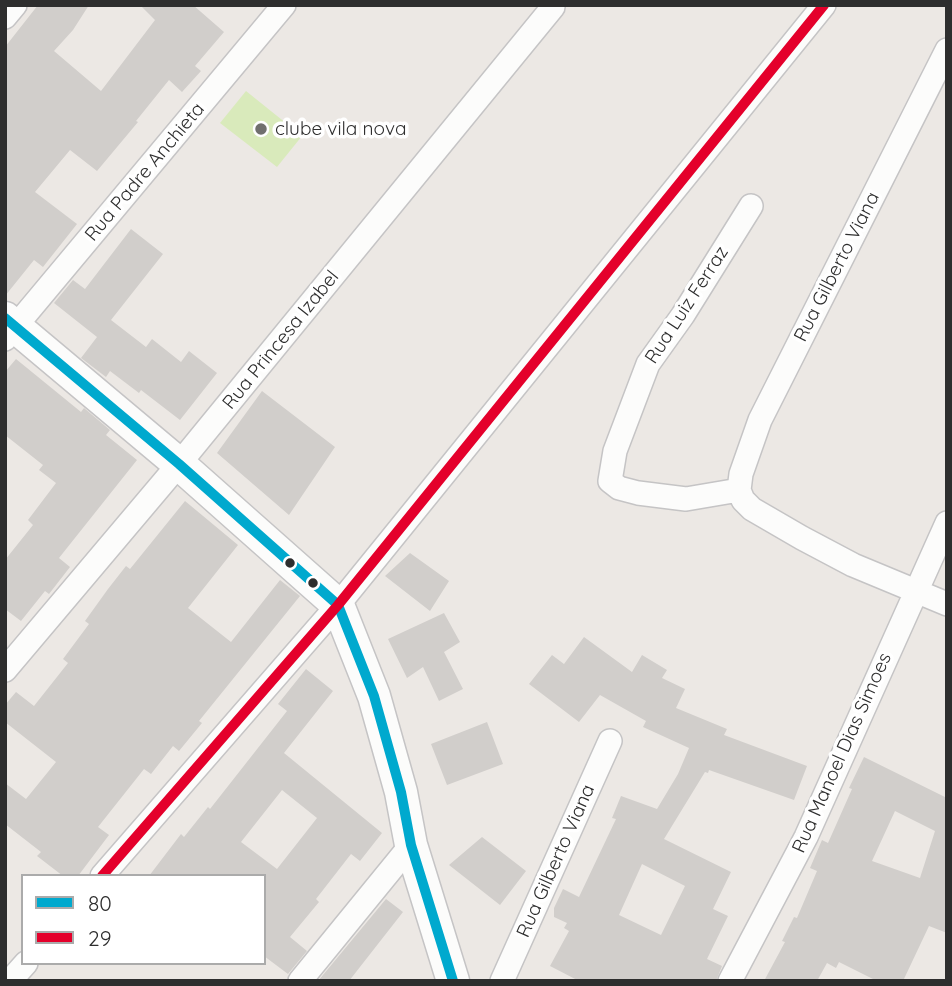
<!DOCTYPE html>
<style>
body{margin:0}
#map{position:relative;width:952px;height:986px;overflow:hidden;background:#ece8e4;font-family:Quicksand,sans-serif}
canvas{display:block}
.frame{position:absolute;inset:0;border:7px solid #2e2e2e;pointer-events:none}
.legend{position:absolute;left:21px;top:874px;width:245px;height:91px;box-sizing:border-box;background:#fff;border:2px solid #ababab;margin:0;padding:9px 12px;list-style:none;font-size:21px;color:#2e2e2e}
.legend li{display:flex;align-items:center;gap:14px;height:35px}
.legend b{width:35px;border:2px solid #ababab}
</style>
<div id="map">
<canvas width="952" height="986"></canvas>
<div class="frame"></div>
<ul class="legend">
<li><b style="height:9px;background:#00a9ce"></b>80</li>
<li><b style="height:9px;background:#e4002b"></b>29</li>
</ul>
</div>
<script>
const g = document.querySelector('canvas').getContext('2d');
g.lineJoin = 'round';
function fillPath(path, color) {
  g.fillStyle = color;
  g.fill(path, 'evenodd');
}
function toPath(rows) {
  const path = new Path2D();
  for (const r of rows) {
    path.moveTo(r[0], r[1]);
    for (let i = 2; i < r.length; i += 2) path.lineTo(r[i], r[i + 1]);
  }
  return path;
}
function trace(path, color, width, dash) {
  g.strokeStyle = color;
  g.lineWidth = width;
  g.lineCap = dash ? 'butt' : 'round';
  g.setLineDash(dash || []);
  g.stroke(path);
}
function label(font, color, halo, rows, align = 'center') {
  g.font = font + ' Quicksand,sans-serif';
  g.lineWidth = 7;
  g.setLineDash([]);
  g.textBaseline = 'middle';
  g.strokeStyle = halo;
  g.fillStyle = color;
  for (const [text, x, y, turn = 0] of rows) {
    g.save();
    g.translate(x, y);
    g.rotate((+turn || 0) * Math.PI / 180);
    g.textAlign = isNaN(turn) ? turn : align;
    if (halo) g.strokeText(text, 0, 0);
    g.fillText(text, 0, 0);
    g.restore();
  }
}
fillPath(toPath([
 [246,91,302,136,277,167,220,123]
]), '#d9eabb');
fillPath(toPath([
 [38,5,89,5,73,30,54,51,101,91,155,20,140,5,193,5,224,32,195,66,201,71,182,92,169,80,136,121,138,122,97,171,70,150,35,192,77,224,43,267,34,260,5,296,5,47],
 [131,229,163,254,111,320,146,347,152,339,181,362,189,351,217,373,180,420,141,390,139,393,110,371,106,377,81,358,97,337,54,303,73,280,85,289],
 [16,359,81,412,84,408,110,430,106,435,137,460,59,558,70,567,49,594,45,591,21,621,5,609,5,560,33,525,28,520,56,483,39,470,43,465,5,435,5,372],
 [262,391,335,447,289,515,217,453],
 [185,501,238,545,188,608,231,642,280,580,300,596,199,721,202,723,179,751,173,746,151,774,144,769,98,827,109,835,78,876,63,876,37,856,41,852,5,824,5,783,26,799,56,762,5,722,5,705,16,692,34,706,68,663,63,659,89,624,85,621,108,589,126,566,130,569],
 [410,553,449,581,430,611,385,576],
 [444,613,460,642,444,652,463,689,439,701,423,667,407,678,388,639],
 [584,637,632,672,642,655,667,670,662,678,685,689,676,708,727,729,724,735,807,766,794,800,709,770,708,773,705,772,664,839,731,872,713,909,728,916,707,959,722,966,716,981,579,981,550,966,569,931,564,928,567,923,554,917,554,908,563,889,579,897,616,819,612,818,621,796,657,809,678,774,689,748,643,727,646,721,600,695,579,722,529,684,552,655,564,664],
 [642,864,685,886,661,935,619,915],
 [306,669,333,691,284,753,382,833,360,861,351,854,316,899,319,902,290,937,307,951,288,974,264,956,264,876,149,876,181,834,184,837,208,807,210,809,287,711,278,704],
 [282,790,317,818,277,869,241,842],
 [487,722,503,764,447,785,431,744],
 [864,757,947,798,947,933,929,926,903,981,877,981,839,962,836,968,827,963,817,981,764,981,785,942,782,941,794,917,797,918,817,871,810,868,822,840,828,843,852,789,849,788],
 [895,811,935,831,920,878,872,861],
 [482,837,526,871,500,905,449,865],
 [386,899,403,912,349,981,318,981]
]), '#d1cecb');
const street = toPath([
 [5,17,15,5],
 [947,50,760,420,741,474,739,490,743,500,752,509,802,538,853,565,947,604],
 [5,339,284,5],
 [739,490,686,499,638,493,619,488,610,481,615,451,648,364,683,315,751,206],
 [5,670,179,464,553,7],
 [102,876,338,605,824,5],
 [10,981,26,963],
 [300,981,411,845],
 [502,981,610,741],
 [730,981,806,837,947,523]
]);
const secondary = toPath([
 [5,318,179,464,338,605,374,696,401,792,411,845,453,981]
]);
trace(street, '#c5c4c5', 26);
trace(secondary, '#c5c4c5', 35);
trace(street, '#fcfcfb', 23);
trace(secondary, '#fcfcfb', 32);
trace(toPath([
 [5,318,179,464,338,605,374,696,401,792,411,845,453,981]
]), '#00a9ce', 10);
trace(toPath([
 [102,876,338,605,824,5]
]), '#e4002b', 10);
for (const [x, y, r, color] of [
 [261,129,7,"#706f6e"],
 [290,563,6,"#2e2e2e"],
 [313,583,6,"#2e2e2e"]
]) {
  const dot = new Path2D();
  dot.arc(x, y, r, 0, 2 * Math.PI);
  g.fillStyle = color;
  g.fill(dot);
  trace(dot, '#fff', 2.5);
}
label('19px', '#2e2e2e', '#fff', [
 ["clube vila nova",275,129]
], 'left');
label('19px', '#2e2e2e', '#fff', [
 ["Rua Padre Anchieta",145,172,-50],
 ["Rua Gilberto Viana",837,267,-63],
 ["Rua Luiz Ferraz",687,305,-57],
 ["Rua Princesa Izabel",281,340,-51],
 ["Rua Manoel Dias Simoes",842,753,-66],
 ["Rua Gilberto Viana",556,861,-66]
]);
</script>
